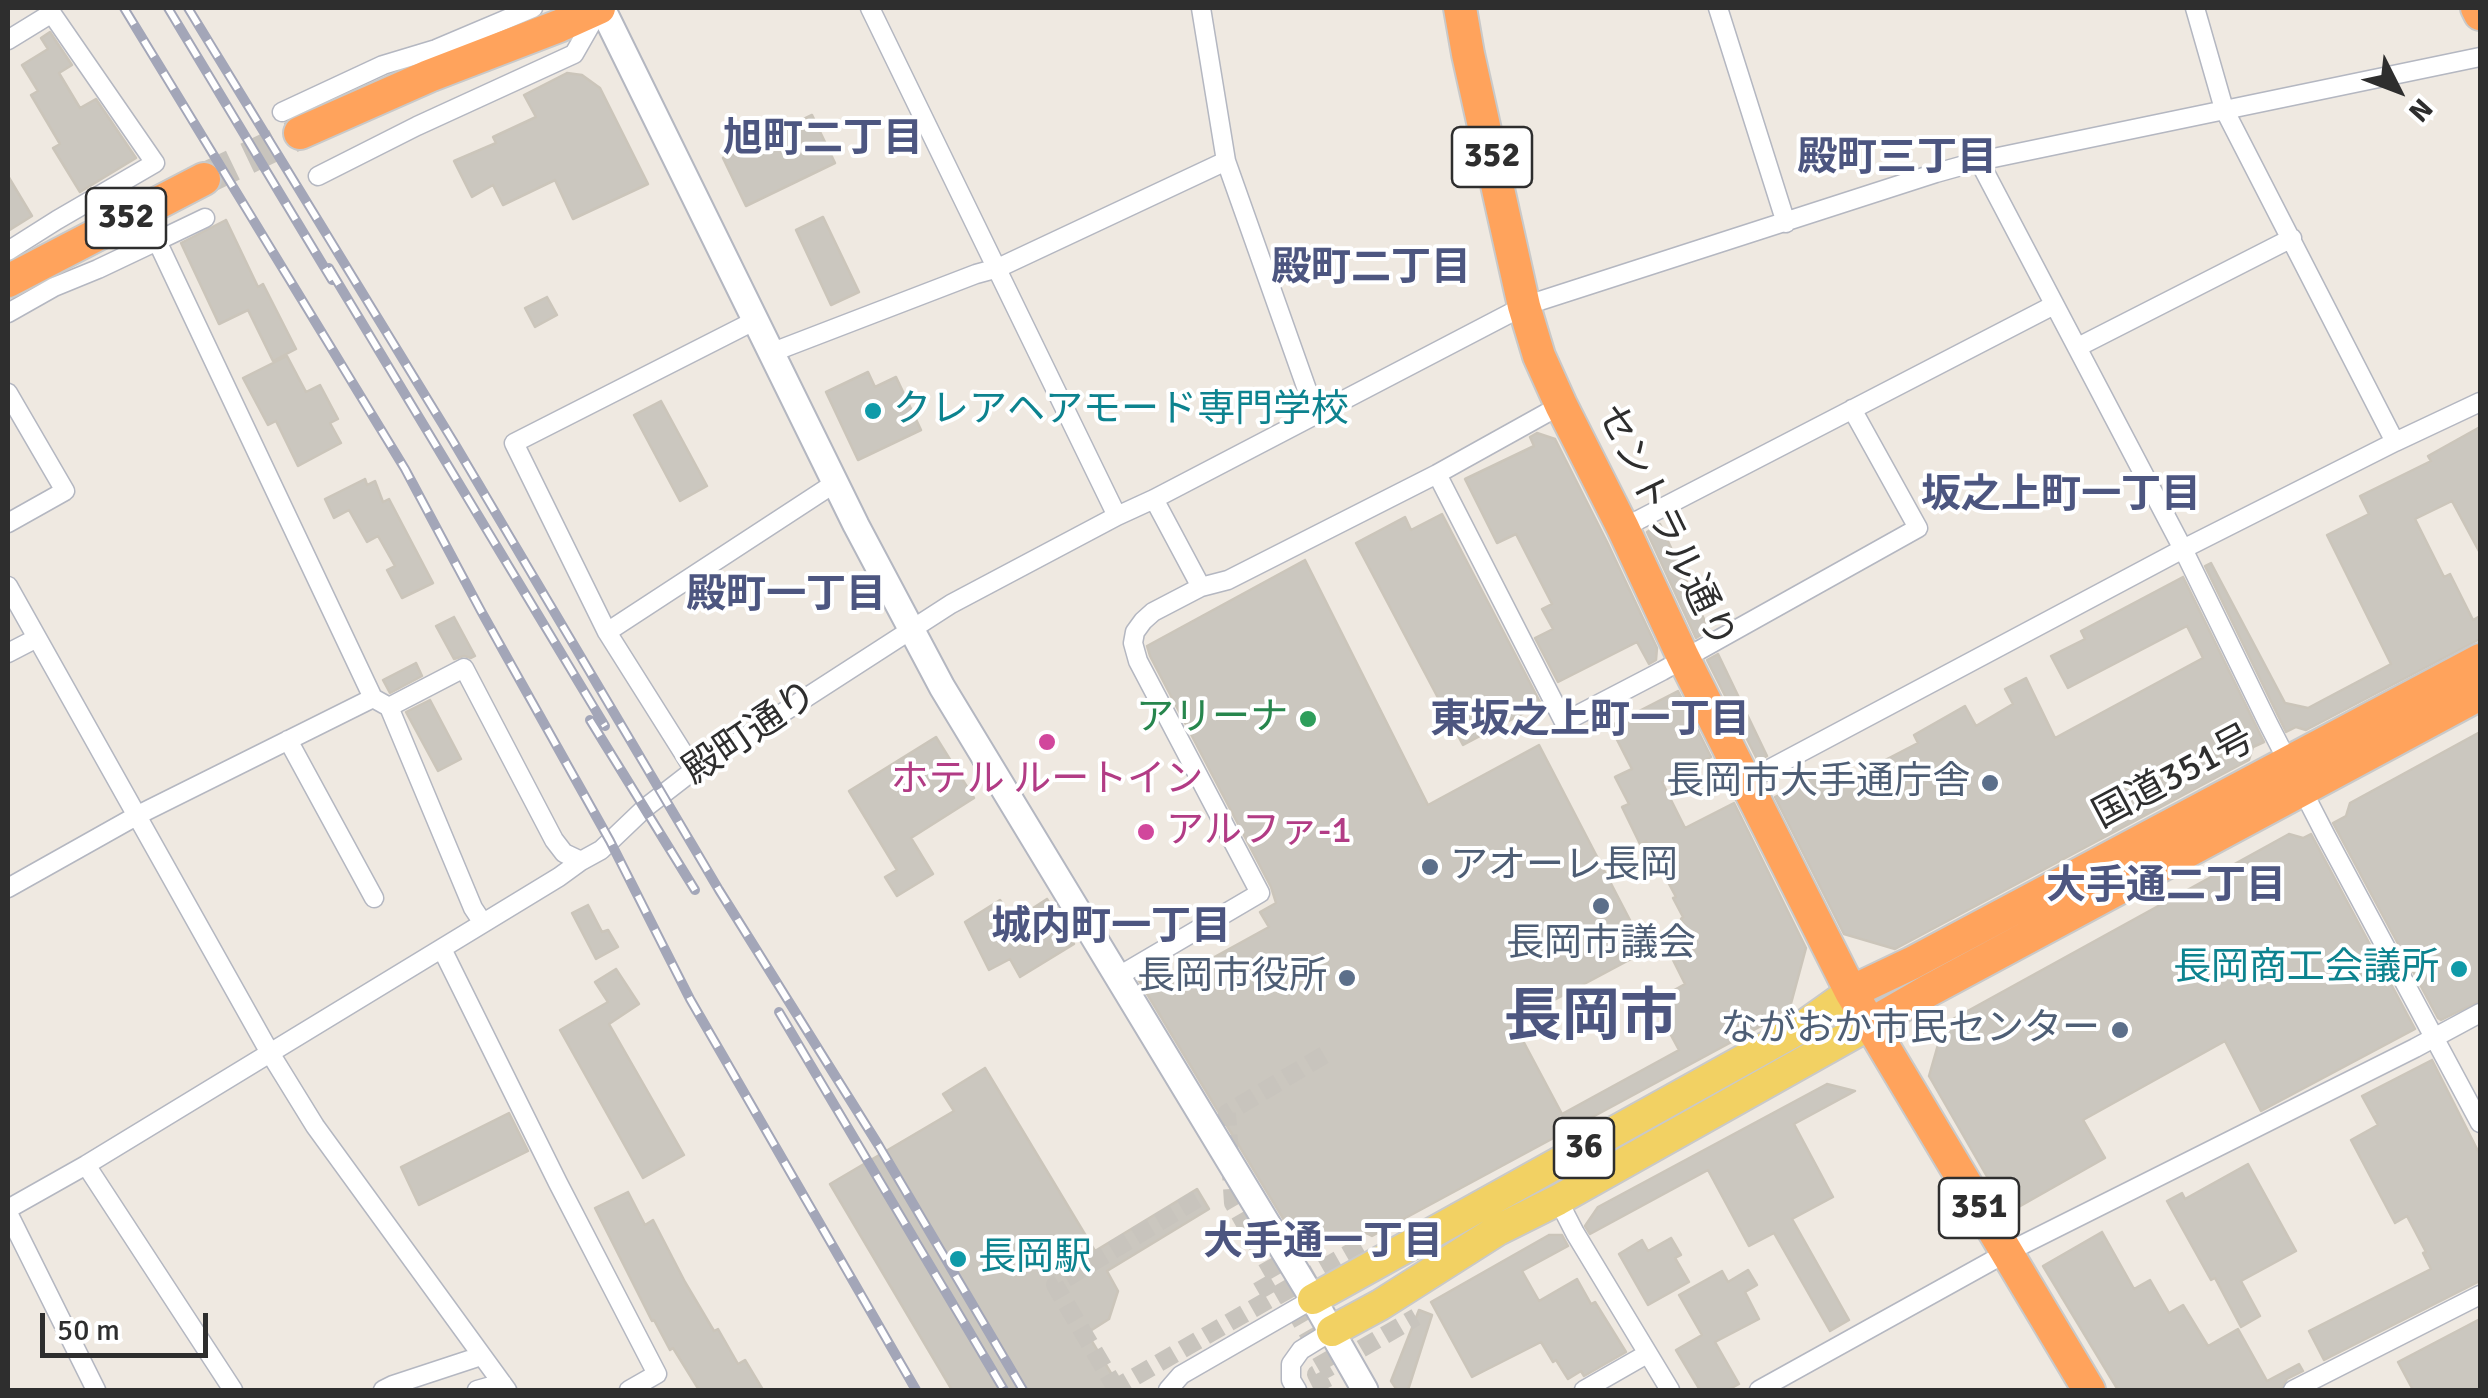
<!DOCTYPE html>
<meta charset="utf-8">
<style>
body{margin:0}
#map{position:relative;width:2488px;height:1398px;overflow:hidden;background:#efe9e1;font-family:Signika,sans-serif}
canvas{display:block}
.frame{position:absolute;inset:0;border:10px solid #2e2e2e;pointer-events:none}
.north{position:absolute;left:2348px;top:40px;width:100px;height:100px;-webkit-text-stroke:8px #fff;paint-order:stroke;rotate:132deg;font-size:28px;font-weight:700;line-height:40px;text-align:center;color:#2e2e2e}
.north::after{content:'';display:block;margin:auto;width:35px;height:45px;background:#2e2e2e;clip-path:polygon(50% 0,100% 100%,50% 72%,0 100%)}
.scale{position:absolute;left:40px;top:1313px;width:168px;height:45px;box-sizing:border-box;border:5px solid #2e2e2e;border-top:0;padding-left:12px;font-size:30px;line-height:35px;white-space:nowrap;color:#2e2e2e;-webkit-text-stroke:8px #fff;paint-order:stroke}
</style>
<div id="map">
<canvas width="2488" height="1398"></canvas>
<div class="frame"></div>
<div class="north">N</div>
<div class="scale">50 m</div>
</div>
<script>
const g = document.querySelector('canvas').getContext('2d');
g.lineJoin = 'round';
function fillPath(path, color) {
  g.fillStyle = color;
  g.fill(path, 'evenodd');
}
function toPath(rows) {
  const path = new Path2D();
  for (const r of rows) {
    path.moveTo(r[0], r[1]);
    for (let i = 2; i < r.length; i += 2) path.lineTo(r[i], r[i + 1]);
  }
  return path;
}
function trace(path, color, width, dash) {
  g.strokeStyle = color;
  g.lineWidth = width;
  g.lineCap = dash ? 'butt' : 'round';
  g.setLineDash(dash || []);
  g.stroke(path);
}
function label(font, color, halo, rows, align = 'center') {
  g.font = font + ' Signika,"Noto Sans JP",sans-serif';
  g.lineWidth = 8;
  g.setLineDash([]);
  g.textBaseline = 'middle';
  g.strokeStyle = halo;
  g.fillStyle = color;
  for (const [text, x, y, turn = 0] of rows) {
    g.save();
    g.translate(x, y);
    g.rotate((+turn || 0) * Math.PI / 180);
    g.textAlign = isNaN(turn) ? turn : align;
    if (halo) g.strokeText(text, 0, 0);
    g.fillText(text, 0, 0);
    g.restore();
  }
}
const building = toPath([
 [50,32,72,65,59,73,80,108,96,99,136,158,80,192,53,148,60,144,31,95,38,91,22,65,48,49,41,38,50,32],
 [567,73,582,75,600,88,648,184,573,219,555,180,503,205,493,185,472,197,454,161,496,143,493,137,536,117,524,95,567,73],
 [812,115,835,163,746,206,723,158,812,115],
 [8,176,32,216,8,231,8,176],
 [823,217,859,292,831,305,796,230,823,217],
 [226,220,258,287,263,284,296,349,273,361,248,310,219,324,181,243,226,220],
 [547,297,557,315,535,327,525,308,547,297],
 [287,356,306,392,320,385,338,419,330,423,341,443,298,466,276,421,268,425,243,378,287,356],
 [868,372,875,387,896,377,921,430,858,460,826,392,868,372],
 [661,401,707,486,680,501,634,415,661,401],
 [2480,427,2480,553,2452,501,2415,519,2444,577,2450,574,2473,620,2480,616,2480,639,2306,730,2296,727,2286,732,2205,566,2211,563,2285,703,2308,708,2391,664,2327,535,2369,514,2360,496,2431,461,2428,456,2480,427],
 [1537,433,1555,439,1607,542,1657,648,1656,660,1649,664,1637,642,1558,682,1535,638,1553,629,1542,609,1552,604,1516,534,1497,543,1465,479,1534,446,1530,437,1537,433],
 [365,479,367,485,375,481,383,502,389,499,433,583,402,598,387,570,395,566,378,536,367,542,349,510,334,518,325,499,365,479],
 [1442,514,1541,704,1463,745,1356,543,1405,517,1411,530,1442,514],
 [1660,524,1709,630,1696,638,1647,532,1660,524],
 [1305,560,1428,805,1539,745,1646,951,1513,1022,1562,1114,1679,1050,1653,1002,1685,984,1673,960,1696,948,1681,919,1683,917,1673,898,1676,897,1646,841,1640,844,1622,807,1629,804,1615,777,1632,769,1610,726,1678,691,1711,757,1662,782,1685,828,1734,803,1806,948,1789,1011,1372,1236,1366,1233,1348,1240,1287,1225,1138,979,1161,966,1169,982,1269,927,1260,912,1276,903,1271,887,1150,656,1147,646,1305,560],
 [2183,577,2264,742,2253,747,2249,760,1895,949,1844,934,1775,797,1829,769,1837,785,1918,743,1914,735,1965,706,1976,726,2013,704,2005,689,2026,678,2055,738,2203,658,2187,626,2068,688,2051,656,2085,639,2081,631,2183,577],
 [454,617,475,656,471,658,464,656,454,659,436,626,454,617],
 [1718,654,1767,756,1758,761,1707,660,1718,654],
 [416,663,422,676,390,693,383,680,416,663],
 [430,700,461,759,438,771,406,712,430,700],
 [2480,732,2480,1001,2441,1020,2438,1018,2333,823,2346,816,2350,803,2480,732],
 [936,737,974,798,911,838,933,874,897,896,885,877,897,870,849,791,936,737],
 [2289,834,2303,838,2311,834,2415,1029,2261,1111,2225,1041,2083,1120,2105,1158,2008,1213,1929,1076,1944,1024,2289,834],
 [1047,899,1074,944,1020,977,1010,959,989,970,965,922,1000,900,1013,921,1047,899],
 [588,905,602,932,608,930,618,947,596,959,572,913,588,905],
 [616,969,639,1004,609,1024,684,1155,643,1178,560,1030,608,1002,595,982,616,969],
 [2432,1060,2480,1155,2480,1281,2324,1360,2309,1331,2431,1269,2423,1253,2426,1252,2407,1216,2395,1223,2351,1140,2378,1125,2362,1096,2432,1060],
 [985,1068,1095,1251,1197,1189,1209,1209,1107,1271,1118,1291,1109,1319,1087,1333,1121,1390,952,1390,830,1184,954,1111,943,1094,985,1068],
 [1827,1084,1855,1091,1794,1124,1833,1197,1792,1219,1849,1320,1830,1331,1774,1233,1749,1246,1708,1170,1590,1234,1585,1226,1598,1207,1827,1084],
 [509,1113,528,1151,419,1205,401,1167,509,1113],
 [2248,1164,2296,1251,2241,1281,2260,1316,2241,1327,2215,1278,2211,1280,2167,1201,2182,1193,2185,1199,2248,1164],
 [628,1192,645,1225,653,1220,685,1282,714,1331,718,1329,738,1364,745,1360,763,1390,699,1390,673,1348,670,1350,654,1320,652,1321,595,1208,628,1192],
 [2102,1232,2134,1289,2150,1280,2169,1313,2183,1305,2208,1346,2238,1329,2267,1381,2299,1364,2303,1371,2287,1379,2281,1390,2118,1390,2043,1266,2102,1232],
 [1549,1235,1562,1235,1568,1246,1522,1271,1539,1301,1577,1279,1591,1304,1595,1302,1626,1352,1584,1376,1581,1371,1568,1379,1556,1360,1553,1362,1541,1342,1472,1377,1431,1302,1549,1235],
 [1671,1238,1681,1255,1675,1258,1689,1282,1648,1305,1619,1254,1642,1240,1648,1251,1671,1238],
 [1748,1270,1757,1285,1745,1292,1759,1319,1715,1342,1739,1384,1728,1390,1700,1390,1676,1350,1702,1335,1679,1295,1722,1271,1728,1282,1748,1270],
 [1419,1310,1432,1315,1408,1390,1397,1390,1391,1381,1419,1310],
 [2480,1319,2480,1390,2413,1390,2398,1362,2480,1319]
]);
fillPath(building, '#cbc7bf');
trace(building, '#cbc5ba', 2.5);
trace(toPath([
 [1324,1055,1227,1113,1233,1203,1328,1368,1416,1317],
 [1261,1279,1272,1298],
 [1112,1390,1367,1243],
 [1117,1390,1055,1285,1202,1196],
 [1324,1390,1316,1374,1328,1368]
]), '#c8c4bd', 18, [18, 9]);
trace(toPath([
 [204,179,300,133]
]), '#c8c4bd', 32, [32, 16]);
const street = toPath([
 [870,8,1117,516],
 [1201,8,1226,161,1316,415],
 [1718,8,1786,223],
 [2195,8,2224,109,2395,442],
 [8,40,52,13],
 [282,112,383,65,436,49,533,8],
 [1979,161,2183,549,2268,723,2326,836,2480,1123],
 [318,176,417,126,574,54,598,12],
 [157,241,205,218],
 [8,251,57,220,155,163,48,8],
 [8,313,54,287,98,269,157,241,373,698,389,707,464,668,554,840,564,853,581,861],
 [2078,347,2292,238],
 [773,352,976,274,998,268,1226,161],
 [8,393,65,491,8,523],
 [1437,474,1564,722,1662,671,1918,528,1852,409],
 [1154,499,1201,587],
 [1623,528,2054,305],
 [8,586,270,1053,315,1126,507,1390],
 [607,632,835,483],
 [8,653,37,638],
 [389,707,473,908,483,923],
 [288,740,374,898],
 [694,770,607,632,514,443,756,320],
 [1745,782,2183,549,2395,442,2480,402],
 [8,888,138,815,373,698],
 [442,949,558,1183,657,1374,629,1390],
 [1117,977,1260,893,1138,661,1133,643,1135,632,1143,621,1153,612,1201,587,1228,580,1437,474,1561,405],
 [86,1165,233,1390],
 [1558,1200,1575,1233,1670,1390],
 [8,1209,86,1165,559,877,581,861,601,850,645,808,694,770,951,604,1117,516,1154,499,1524,306,1936,173,1979,161,2480,57],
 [8,1213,96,1390],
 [383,1390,393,1385,481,1356],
 [477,1390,502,1383],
 [1168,1390,1181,1375,1313,1299],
 [1297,1390,1291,1380,1291,1364,1301,1350,1332,1331],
 [1584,1390,1647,1354],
 [1759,1390,2006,1253,2415,1048,2480,1013],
 [2293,1390,2480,1295]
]);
const secondary = toPath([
 [602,8,856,525,942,687,1313,1299,1365,1390]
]);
const primary = toPath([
 [1313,1299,1799,1029,1851,992],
 [1332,1331,1380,1305,1498,1230,1558,1200,1869,1025]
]);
const highway = toPath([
 [1460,8,1468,54,1524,306,1539,356,1561,405,1623,528,1683,657,1851,992,2089,1390],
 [2477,8,2480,14],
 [300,133,429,76,559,26,599,8],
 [8,281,204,179],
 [1851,992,1912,963,2480,660],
 [1869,1025,1928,991,2480,694]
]);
trace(street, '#b4b7c1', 21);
trace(secondary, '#b4b7c1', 29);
trace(primary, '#c9c9c9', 34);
trace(highway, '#c9c9c9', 36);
trace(street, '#fff', 18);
trace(secondary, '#fff', 25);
trace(primary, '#f2d163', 30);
trace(highway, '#ffa35c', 32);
const rail = toPath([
 [124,8,405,469,481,611,610,841,690,999,916,1390],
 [168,8,332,280],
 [188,8,453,441,719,890,879,1146,1023,1390],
 [329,268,605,726],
 [590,720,695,890],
 [779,1012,1004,1390]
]);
trace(rail, '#a3a6b8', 10);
trace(rail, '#fff', 6, [19]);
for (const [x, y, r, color] of [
 [873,411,10,"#0f9aa8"],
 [1308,719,10,"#2e9e5b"],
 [1047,742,10,"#d1479c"],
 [1990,783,10,"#5c6f8a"],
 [1146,832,10,"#d1479c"],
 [1430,867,10,"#5c6f8a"],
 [1601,906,10,"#5c6f8a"],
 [2459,969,10,"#0f9aa8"],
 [1347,978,10,"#5c6f8a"],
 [2120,1030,10,"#5c6f8a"],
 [958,1259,10,"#0f9aa8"]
]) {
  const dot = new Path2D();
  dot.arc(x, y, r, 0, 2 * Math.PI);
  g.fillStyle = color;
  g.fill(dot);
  trace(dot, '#fff', 4);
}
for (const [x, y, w] of [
 [1492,157,80],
 [126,218,80],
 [1584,1148,60],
 [1979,1208,80]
]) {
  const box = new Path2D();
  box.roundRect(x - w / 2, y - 30, w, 60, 8);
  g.fillStyle = '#fff';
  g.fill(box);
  trace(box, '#2e2e2e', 2.5);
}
label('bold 35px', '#2e2e2e', null, [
 ["352",1492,157],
 ["352",126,218],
 ["36",1584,1148],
 ["351",1979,1208]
]);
label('38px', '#0d838f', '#fff', [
 ["クレアヘアモード専門学校",893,411],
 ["長岡商工会議所",2439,969,"right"],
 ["長岡駅",978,1259]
], 'left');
label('38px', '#2e2e2e', '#fff', [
 ["セントラル通り",1665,527,64],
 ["殿町通り",751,734,-34],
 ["国道351号",2174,778,-28]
]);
label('38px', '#27864d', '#fff', [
 ["アリーナ",1288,719]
], 'right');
label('38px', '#b23c85', '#fff', [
 ["ホテル ルートイン",1047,781],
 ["アルファ-1",1166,832,"left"]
]);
label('38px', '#4e5e75', '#fff', [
 ["長岡市大手通庁舎",1970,783],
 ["アオーレ長岡",1450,867,"left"],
 ["長岡市議会",1601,945,"center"],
 ["長岡市役所",1327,978],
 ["ながおか市民センター",2100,1030]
], 'right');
label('bold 40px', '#4d5680', '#fff', [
 ["旭町二丁目",823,140],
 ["殿町三丁目",1897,159],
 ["殿町二丁目",1371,269],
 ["坂之上町一丁目",2061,496],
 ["殿町一丁目",786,596],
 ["東坂之上町一丁目",1590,721],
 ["大手通二丁目",2166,887],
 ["城内町一丁目",1111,928],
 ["大手通一丁目",1323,1243]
]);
label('bold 58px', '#4d5680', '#fff', [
 ["長岡市",1591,1020]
]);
</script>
